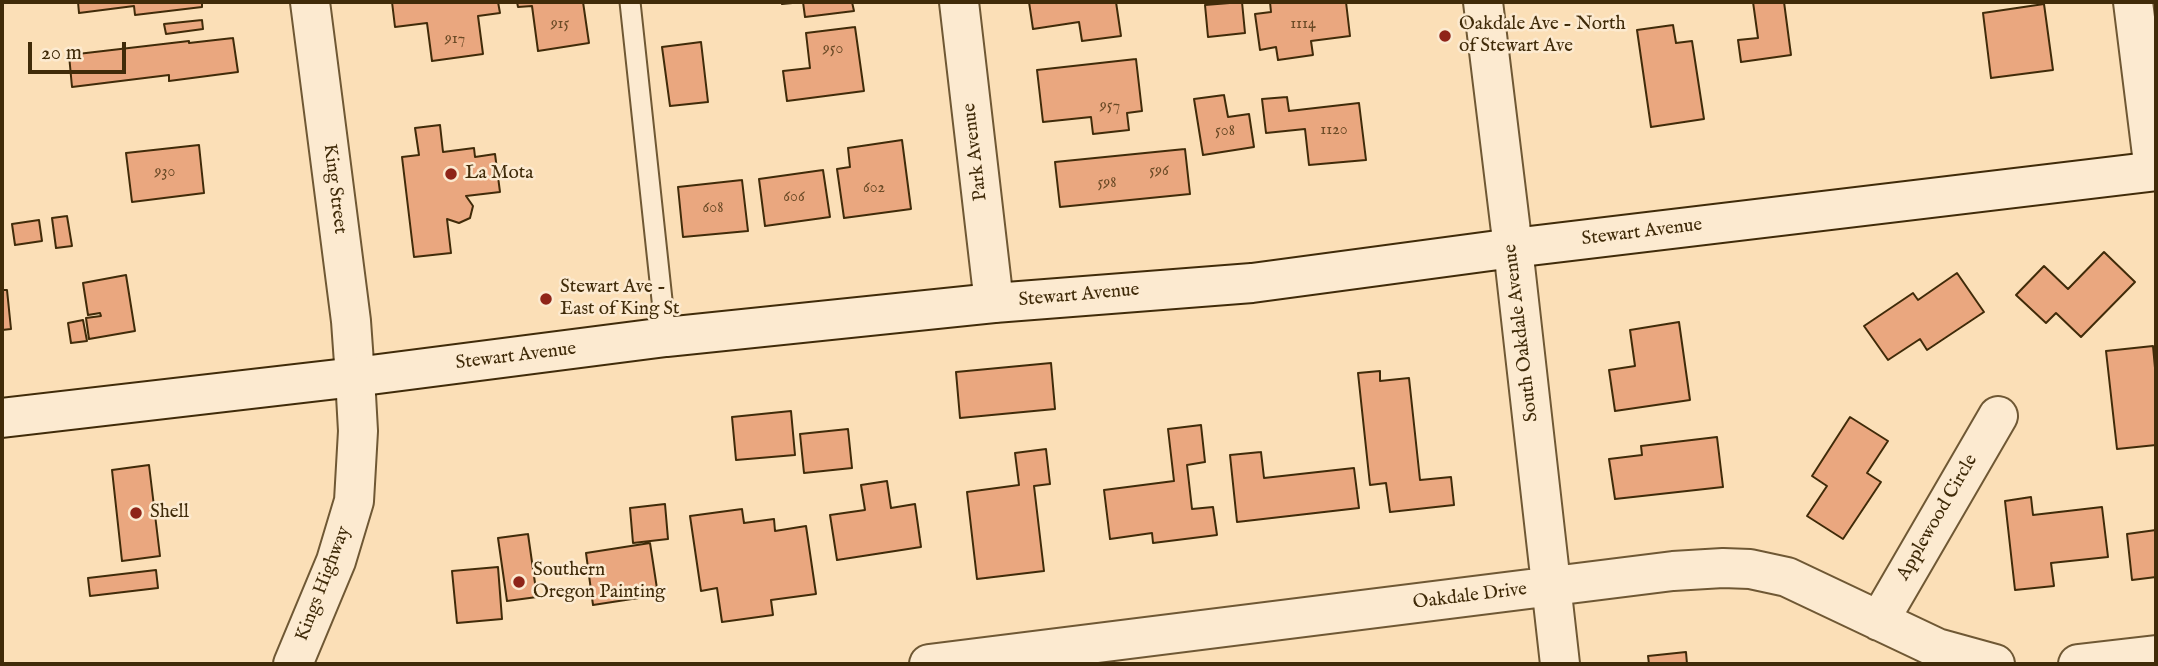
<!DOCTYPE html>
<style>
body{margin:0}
#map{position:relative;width:2158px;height:666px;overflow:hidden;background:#fbdfb7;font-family:"IM FELL English",serif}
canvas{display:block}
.frame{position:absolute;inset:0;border:4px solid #402b09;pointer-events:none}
.scale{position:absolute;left:28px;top:42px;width:98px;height:32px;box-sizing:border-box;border:4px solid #402b09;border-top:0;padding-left:9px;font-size:21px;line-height:24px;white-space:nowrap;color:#402b09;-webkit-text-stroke:5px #fcead0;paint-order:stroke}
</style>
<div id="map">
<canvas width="2158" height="666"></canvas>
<div class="frame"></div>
<div class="scale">20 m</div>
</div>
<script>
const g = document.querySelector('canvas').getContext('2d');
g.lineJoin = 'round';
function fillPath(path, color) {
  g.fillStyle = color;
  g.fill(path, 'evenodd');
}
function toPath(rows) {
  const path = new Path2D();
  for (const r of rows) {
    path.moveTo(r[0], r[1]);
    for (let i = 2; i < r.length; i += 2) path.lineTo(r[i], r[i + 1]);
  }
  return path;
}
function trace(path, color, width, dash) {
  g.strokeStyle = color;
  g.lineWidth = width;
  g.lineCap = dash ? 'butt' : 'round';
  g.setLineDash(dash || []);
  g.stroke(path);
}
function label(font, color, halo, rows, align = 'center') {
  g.font = font + ' "IM FELL English",serif';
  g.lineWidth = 5;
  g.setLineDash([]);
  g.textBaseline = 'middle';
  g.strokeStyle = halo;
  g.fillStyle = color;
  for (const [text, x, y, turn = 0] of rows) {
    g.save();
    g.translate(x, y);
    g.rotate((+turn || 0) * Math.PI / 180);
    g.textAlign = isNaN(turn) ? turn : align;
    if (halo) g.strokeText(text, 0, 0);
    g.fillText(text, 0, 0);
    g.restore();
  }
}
const building = toPath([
 [78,2,202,2,202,7,135,15,134,6,79,13,78,2],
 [392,2,498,2,500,13,478,16,483,54,432,61,427,23,395,27,392,2],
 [517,2,583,2,589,43,538,51,532,6,518,7,517,2],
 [781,2,852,2,854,11,805,17,803,2,782,4,781,2],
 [1029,2,1116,2,1121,36,1082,41,1079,22,1033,29,1029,2],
 [1242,2,1245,33,1208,37,1205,5,1242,2],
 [1270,2,1346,2,1350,36,1311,41,1313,55,1278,60,1276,47,1260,50,1255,14,1271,12,1270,2],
 [1753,2,1784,2,1791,55,1741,62,1738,40,1758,38,1753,2],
 [2044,4,2053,70,1991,78,1983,13,2044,4],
 [202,20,203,29,166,34,164,24,202,20],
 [1673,25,1676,43,1692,41,1704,119,1651,127,1637,30,1673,25],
 [855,27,864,91,787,101,783,71,810,68,806,33,855,27],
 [233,38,238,72,169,81,169,75,72,87,69,55,189,41,189,43,233,38],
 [701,42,708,102,670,106,662,47,701,42],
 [1136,59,1142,111,1127,113,1129,130,1093,134,1091,117,1043,122,1037,70,1136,59],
 [1224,95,1228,117,1249,114,1254,147,1203,155,1194,99,1224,95],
 [1287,97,1289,111,1359,103,1366,160,1309,165,1305,129,1266,133,1262,99,1287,97],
 [440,125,443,152,474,148,475,157,495,154,500,192,466,196,473,206,470,218,459,223,447,219,451,253,414,257,402,157,419,155,415,128,440,125],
 [902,140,911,209,844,218,837,169,850,167,848,148,902,140],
 [199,145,204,193,132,202,126,153,199,145],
 [1185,149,1190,194,1060,207,1055,162,1185,149],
 [823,170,830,217,765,226,759,179,823,170],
 [742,180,748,231,683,237,678,187,742,180],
 [67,216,72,246,56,248,52,218,67,216],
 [39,220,42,241,15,245,12,224,39,220],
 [2104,252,2135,282,2081,337,2056,313,2046,323,2016,295,2044,266,2068,289,2104,252],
 [1957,273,1984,312,1927,350,1920,339,1888,360,1864,326,1913,293,1918,300,1957,273],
 [126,275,135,331,89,339,86,318,101,316,100,313,88,315,83,283,126,275],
 [2,290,7,290,11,329,2,330,2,290],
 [83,320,87,341,71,343,68,323,83,320],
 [1679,322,1690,400,1615,411,1609,370,1635,366,1630,330,1679,322],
 [2153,346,2156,379,2156,445,2117,449,2106,351,2153,346],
 [1051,363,1055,409,960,418,956,372,1051,363],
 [1380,371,1380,381,1409,378,1420,480,1451,477,1454,505,1390,512,1386,483,1370,485,1358,373,1380,371],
 [791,411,795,455,736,460,732,417,791,411],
 [1850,417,1888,441,1867,473,1881,482,1843,539,1807,516,1827,486,1812,476,1850,417],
 [1201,425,1205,462,1187,465,1192,509,1213,507,1217,535,1153,543,1152,533,1110,539,1104,490,1174,481,1168,429,1201,425],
 [848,429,852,468,804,473,800,434,848,429],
 [1717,437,1723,487,1615,499,1609,459,1642,455,1641,446,1717,437],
 [1046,449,1050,484,1034,486,1044,571,977,579,967,492,1019,485,1015,453,1046,449],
 [1261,452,1264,478,1354,468,1359,508,1237,522,1230,455,1261,452],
 [149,465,160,556,122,561,112,470,149,465],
 [887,481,891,508,915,504,921,547,837,560,830,515,865,510,861,485,887,481],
 [2031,497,2033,515,2102,507,2108,557,2051,563,2054,586,2015,590,2005,501,2031,497],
 [665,504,668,539,633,543,630,508,665,504],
 [742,509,744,523,774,519,775,531,806,526,816,594,771,600,773,615,722,622,717,588,701,591,690,516,742,509],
 [2156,530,2156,577,2132,580,2127,534,2156,530],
 [528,534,537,597,507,601,498,538,528,534],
 [650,543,658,595,593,605,586,553,650,543],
 [498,567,502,619,457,623,452,571,498,567],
 [156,570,158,588,90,596,88,578,156,570],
 [1686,652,1687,664,1649,664,1648,656,1686,652]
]);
fillPath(building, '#eaa77f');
trace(building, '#402b09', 2);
const service = toPath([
 [630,2,666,337]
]);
const minor = toPath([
 [310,2,351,321,355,377],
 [959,2,994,303],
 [2133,2,2154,171],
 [1513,248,1560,664],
 [1879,621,1998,416],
 [929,664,1673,571,1723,568,1750,569,1787,577,1937,648,1995,664],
 [2078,664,2156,655]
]);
const tertiary = toPath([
 [1483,2,1513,248],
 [293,664,336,561,354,501,358,431,355,377]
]);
const secondary = toPath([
 [2,418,355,377,666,337,994,303,1252,283,1513,248,2156,171]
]);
trace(service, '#6f5834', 23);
trace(minor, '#6f5834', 42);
trace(tertiary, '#6f5834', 42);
trace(secondary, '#402b09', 42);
trace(service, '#fcead0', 19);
trace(minor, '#fcead0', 38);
trace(tertiary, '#fcead0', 38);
trace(secondary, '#fcead0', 38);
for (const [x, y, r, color] of [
 [1445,36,7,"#8f2418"],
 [451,174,7,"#8f2418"],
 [546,299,7,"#8f2418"],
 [136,513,7,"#8f2418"],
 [519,582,7,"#8f2418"]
]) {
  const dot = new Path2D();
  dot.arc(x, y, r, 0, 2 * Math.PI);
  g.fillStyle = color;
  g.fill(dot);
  trace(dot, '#fcead0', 2.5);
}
label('16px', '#6a4a26', null, [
 ["915",560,25],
 ["1114",1303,25],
 ["917",455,40],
 ["950",833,50],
 ["957",1110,107],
 ["1120",1334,131],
 ["508",1225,132],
 ["596",1159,172],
 ["930",165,173],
 ["598",1107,184],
 ["602",874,189],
 ["606",794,198],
 ["608",713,209]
]);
label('19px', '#402b09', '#fcead0', [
 ["Oakdale Ave - North",1459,25],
 ["of Stewart Ave",1459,47],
 ["La Mota",465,174],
 ["Stewart Ave -",560,288],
 ["East of King St",560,310],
 ["Shell",150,513],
 ["Southern",533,571],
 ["Oregon Painting",533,593]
], 'left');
label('19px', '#402b09', '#fcead0', [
 ["Park Avenue",976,152,-97],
 ["King Street",334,189,83],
 ["Stewart Avenue",1642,233,-7],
 ["Stewart Avenue",1079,296,-5],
 ["South Oakdale Avenue",1522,333,-97],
 ["Stewart Avenue",516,357,-7],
 ["Applewood Circle",1938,518,-60],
 ["Kings Highway",324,584,-69],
 ["Oakdale Drive",1470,597,-7]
]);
</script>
